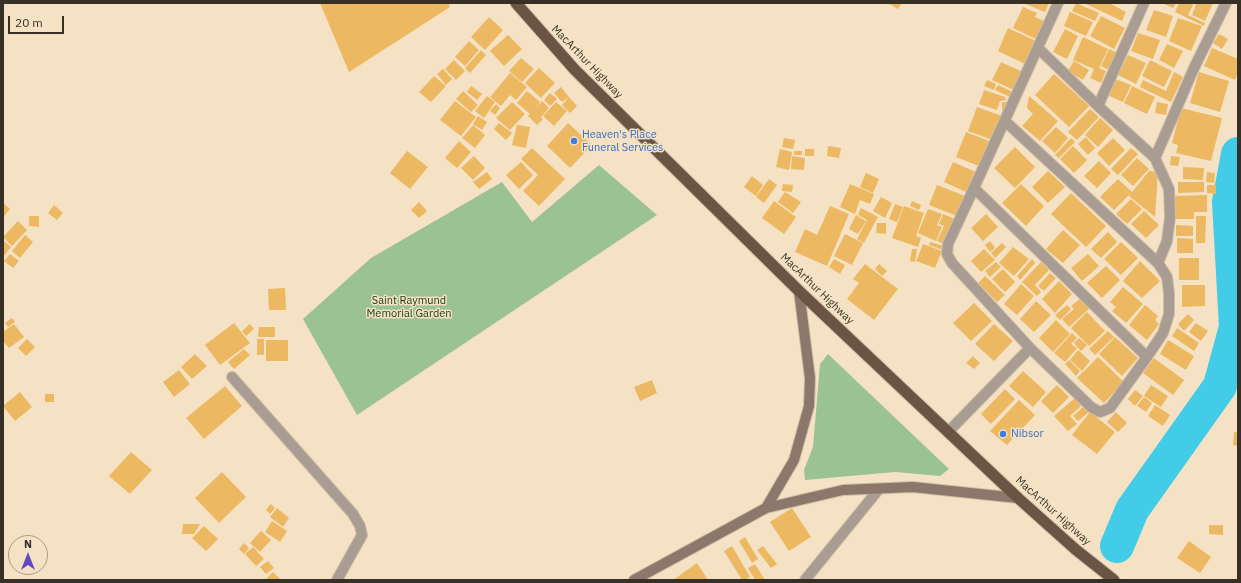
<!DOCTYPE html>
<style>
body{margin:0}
#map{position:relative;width:1241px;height:583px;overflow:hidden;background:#f5e2c5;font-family:"IBM Plex Sans",sans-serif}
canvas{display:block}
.frame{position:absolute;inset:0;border:4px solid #373024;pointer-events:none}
.north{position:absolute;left:8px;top:535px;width:40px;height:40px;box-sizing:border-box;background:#f5e2c5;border:1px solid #a99b85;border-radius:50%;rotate:0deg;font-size:11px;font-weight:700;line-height:16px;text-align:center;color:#373024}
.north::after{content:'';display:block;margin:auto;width:14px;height:18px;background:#614ac3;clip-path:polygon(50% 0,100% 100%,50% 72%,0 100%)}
.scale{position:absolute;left:8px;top:16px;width:56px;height:18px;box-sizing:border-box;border:2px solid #373024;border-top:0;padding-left:5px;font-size:12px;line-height:14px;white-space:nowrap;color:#373024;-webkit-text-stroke:3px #f5e2c5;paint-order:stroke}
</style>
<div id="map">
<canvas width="1241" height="583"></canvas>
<div class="frame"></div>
<div class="north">N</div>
<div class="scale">20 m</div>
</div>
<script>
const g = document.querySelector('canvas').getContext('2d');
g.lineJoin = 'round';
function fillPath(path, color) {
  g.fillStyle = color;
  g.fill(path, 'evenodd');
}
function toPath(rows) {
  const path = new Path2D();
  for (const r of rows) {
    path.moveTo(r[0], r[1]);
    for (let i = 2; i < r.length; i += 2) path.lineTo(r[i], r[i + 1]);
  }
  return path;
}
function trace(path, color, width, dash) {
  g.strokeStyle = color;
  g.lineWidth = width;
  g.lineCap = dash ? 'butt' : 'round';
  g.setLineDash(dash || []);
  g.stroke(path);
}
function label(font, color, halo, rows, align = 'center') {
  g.font = font + ' "IBM Plex Sans",sans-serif';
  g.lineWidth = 3;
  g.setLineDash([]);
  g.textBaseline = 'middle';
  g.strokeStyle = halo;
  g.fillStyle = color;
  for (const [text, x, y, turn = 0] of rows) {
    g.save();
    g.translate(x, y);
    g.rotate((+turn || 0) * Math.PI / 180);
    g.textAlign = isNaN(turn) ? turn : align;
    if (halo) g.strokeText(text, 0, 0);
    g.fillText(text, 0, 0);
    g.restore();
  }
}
fillPath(toPath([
 [599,165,657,215,357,415,303,319,371,258,502,182,532,222],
 [828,354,949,469,940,476,895,472,805,480,804,470,813,447,820,364]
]), '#9ac293');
trace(toPath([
 [1117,546,1132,510,1220,386,1236,327,1229,202,1238,154]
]), '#42cce7', 34);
fillPath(toPath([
 [320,3,448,3,450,7,349,72],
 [888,3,902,3,898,9],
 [1023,3,1049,3,1045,12],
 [1076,3,1099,13,1095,21,1072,11],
 [1084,3,1109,3,1126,12,1122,21],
 [1162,3,1176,3,1173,8],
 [1179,3,1189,3,1193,5,1188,15,1205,23,1204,26,1175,12],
 [1193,3,1213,3,1205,21,1192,15,1196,5],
 [1023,7,1037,13,1035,17,1046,22,1038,40,1013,28],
 [1154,10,1173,16,1166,37,1146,30],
 [1070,12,1093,22,1086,36,1064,26],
 [1101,16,1125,28,1114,49,1090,36],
 [489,17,503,30,485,50,471,37],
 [1178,18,1202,26,1191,51,1169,41],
 [1008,28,1036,41,1025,64,998,51],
 [1065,29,1078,36,1067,59,1053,52],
 [1138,33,1160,40,1153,59,1131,51],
 [1219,34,1228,39,1222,49,1213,43],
 [508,35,522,49,504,66,490,51],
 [1083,37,1108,49,1099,68,1106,71,1101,83,1090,78,1094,69,1073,60],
 [469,41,479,50,465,66,455,57],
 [1167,44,1183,51,1174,68,1159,60],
 [1212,48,1238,59,1238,72,1235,80,1204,66],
 [1109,49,1117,53,1109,70,1101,66],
 [481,50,486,55,470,73,465,68],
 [1128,55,1146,63,1136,84,1118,75],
 [521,58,534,69,522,82,509,71],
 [454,60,465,71,456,80,445,69],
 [1150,60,1172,71,1164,87,1142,76],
 [1074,61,1089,70,1083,80,1068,71],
 [1001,62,1023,72,1014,90,992,80],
 [539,68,555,83,541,98,525,83],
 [443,69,452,79,446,85,437,74],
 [1174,72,1183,77,1171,102,1140,87,1143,80,1166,91],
 [1199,72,1229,81,1220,112,1190,103],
 [510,73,527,87,516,100,510,95,501,106,490,97],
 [1054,74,1089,106,1069,127,1035,95],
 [434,76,446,86,431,102,419,92],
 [1115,79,1131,85,1123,102,1107,95],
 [987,80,996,84,994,90,984,86],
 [998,85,1013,92,1010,97,995,90],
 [471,86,482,94,477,100,467,92],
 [1132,86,1155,97,1147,114,1124,103],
 [561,87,569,97,562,102,554,93],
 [984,90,1005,97,1006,100,1000,101,997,110,979,104],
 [463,91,478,105,471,112,456,99],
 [527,91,540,102,533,111,542,101,549,108,541,117,543,119,537,125,528,116,530,114,517,103],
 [550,93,557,99,550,106,544,100],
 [487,96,495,102,484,118,475,111],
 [1029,96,1058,121,1040,141,1022,126,1033,114,1027,108],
 [569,97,577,106,570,113,562,105],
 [455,101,476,117,461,136,440,120],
 [512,102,525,114,510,130,496,118],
 [556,102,567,111,554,126,543,116],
 [1002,102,1011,102,1006,114,1002,114],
 [1157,102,1168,104,1166,115,1155,113],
 [496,104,500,108,495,115,490,111],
 [977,107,1002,116,993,140,968,131],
 [1181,108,1222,118,1211,161,1176,153,1178,145,1172,143],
 [1090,109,1099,117,1077,140,1068,132],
 [478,116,487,122,482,130,473,124],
 [1100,118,1113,130,1098,147,1085,135],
 [499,123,512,133,506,140,494,129],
 [568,123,592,145,570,168,547,146],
 [473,125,485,135,475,148,462,138],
 [517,125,530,127,526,148,512,145],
 [1056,127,1068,138,1055,153,1042,141],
 [966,132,989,141,979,166,956,157],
 [1086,137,1095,148,1088,155,1078,144],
 [784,138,795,140,793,149,782,147],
 [1071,138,1075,142,1059,158,1055,155],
 [1113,138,1125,150,1109,166,1097,153],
 [459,141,471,152,457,168,445,158],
 [828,146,841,148,839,158,827,156],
 [1073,146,1087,160,1074,173,1060,159],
 [1015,147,1035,167,1015,188,994,168],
 [532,148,565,179,539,206,523,191,538,175,521,159],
 [1131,148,1138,154,1118,175,1111,169],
 [780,149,792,152,789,170,776,167],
 [805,149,814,149,814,156,805,156],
 [407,151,428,167,410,189,390,173],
 [794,151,802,151,802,155,794,155],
 [474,156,485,168,473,180,461,168],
 [792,156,805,158,804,170,791,169],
 [1171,156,1180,157,1178,166,1170,165],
 [1137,158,1149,169,1133,186,1121,175],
 [1099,161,1111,173,1097,188,1084,176],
 [521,162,533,175,519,189,506,175],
 [953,162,978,173,968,193,944,182],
 [1183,167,1204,168,1203,180,1183,179],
 [1048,171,1065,187,1048,203,1032,187],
 [1149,171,1158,172,1155,217,1129,196],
 [487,172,492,179,479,189,473,182],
 [1207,172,1215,173,1214,183,1206,182],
 [866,173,879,179,873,193,860,187],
 [752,176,763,185,756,196,744,187],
 [769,179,777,185,764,203,756,197],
 [1118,179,1132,192,1114,210,1100,197],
 [1178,182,1204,182,1204,192,1178,193],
 [783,184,793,185,792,192,782,191],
 [850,184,874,194,870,204,860,200,855,214,840,207],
 [1021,184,1044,206,1026,226,1002,203],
 [937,185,965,196,957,216,929,205],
 [1207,185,1216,185,1216,194,1207,193],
 [785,192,801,202,793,213,778,202],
 [1071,193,1106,226,1086,247,1051,214],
 [1207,195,1207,212,1194,212,1194,219,1175,219,1174,196],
 [881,197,892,203,885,218,873,211],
 [1131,199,1142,209,1127,224,1116,214],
 [774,201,796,217,784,234,762,218],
 [912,201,921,205,919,210,910,206],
 [419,202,427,211,419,218,411,210],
 [3,203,10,209,3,218],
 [895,204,903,207,897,222,889,219],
 [54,205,63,213,57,220,48,213],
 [830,206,849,214,827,266,795,252,805,229,817,235],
 [904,206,924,213,916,236,921,238,918,247,892,238],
 [861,208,878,217,864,243,857,239,867,220,858,215],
 [928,209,942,214,937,225,942,227,936,241,918,233],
 [1144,211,1159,225,1146,238,1131,224],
 [943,214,955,219,944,244,937,241,944,226,939,224],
 [986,214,998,227,983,241,971,228],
 [856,215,866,221,858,234,849,229],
 [29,216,39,216,39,227,29,226],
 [1196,216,1206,216,1205,243,1196,243],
 [18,221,27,230,12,246,3,237],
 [877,223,886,223,886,234,876,233],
 [1176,225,1193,226,1193,236,1176,236],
 [1063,230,1080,245,1063,263,1046,249],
 [1108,232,1117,242,1101,258,1091,249],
 [845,234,863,243,852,265,834,256],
 [25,235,33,242,20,258,12,251],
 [1177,238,1193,239,1193,253,1177,253],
 [3,240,11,247,3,257],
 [990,241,995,248,990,252,985,245],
 [930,242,944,246,943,250,929,245],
 [1121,242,1138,258,1121,275,1104,259],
 [1002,243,1006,247,995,258,991,253],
 [923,244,942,251,935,268,916,261],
 [1013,247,1029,259,1014,276,999,263],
 [912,249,917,249,915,262,910,261],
 [984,249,995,260,981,272,971,261],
 [10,254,19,261,13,268,4,261],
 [1088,254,1099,266,1082,281,1071,268],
 [1179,258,1199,258,1199,280,1179,280],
 [834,259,845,265,840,274,829,267],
 [1032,259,1035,263,1020,280,1017,276],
 [1140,261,1160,281,1142,298,1123,281],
 [996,262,1001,267,990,277,985,271],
 [1041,262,1049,270,1035,285,1041,292,1037,296,1022,282],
 [865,264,898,289,874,320,847,299,859,283,853,279],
 [879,264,887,271,882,276,875,269],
 [1106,266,1120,280,1102,298,1087,283],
 [1003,269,1015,282,1005,292,992,279],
 [1050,273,1056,278,1044,291,1038,286],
 [985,276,1005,295,997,302,978,283],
 [1059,281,1072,294,1055,313,1042,299],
 [1021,284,1034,296,1017,315,1004,304],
 [1182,285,1205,285,1205,306,1182,307],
 [1123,287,1143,304,1126,323,1112,311,1116,307,1110,302],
 [285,288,286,310,269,310,268,289],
 [1081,298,1090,308,1069,327,1062,319,1074,309,1071,306],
 [1036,301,1051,315,1034,332,1020,319],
 [974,303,992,321,971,341,953,323],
 [1067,305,1071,309,1060,320,1055,315],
 [1145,305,1158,316,1155,320,1159,324,1147,340,1129,325],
 [1087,312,1105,331,1089,346,1071,328],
 [1188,314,1194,320,1184,331,1178,324],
 [12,318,15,322,8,327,5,323],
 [1056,320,1070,334,1053,352,1039,338],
 [234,323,250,343,220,365,205,345],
 [1196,323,1208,331,1201,341,1189,332],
 [14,324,24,337,9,348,3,341,3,332],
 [250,324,254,329,246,336,242,331],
 [994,324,1013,341,994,361,975,344],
 [259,327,275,327,275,337,258,337],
 [1177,328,1199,343,1194,351,1172,336],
 [1108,331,1114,337,1095,355,1089,349],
 [1072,333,1077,338,1071,344,1077,348,1065,362,1054,353],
 [1115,337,1138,358,1122,376,1099,354],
 [1079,338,1087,345,1081,351,1074,343],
 [27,339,35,347,26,356,18,348],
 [257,339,264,339,264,355,257,355],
 [266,340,288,340,288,361,266,361],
 [1168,340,1194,356,1186,370,1160,354],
 [244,349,250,355,234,369,228,362],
 [1078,350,1090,361,1082,371,1070,360],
 [195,354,207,366,192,379,181,367],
 [973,356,980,363,974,369,966,363],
 [1098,357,1124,382,1104,403,1077,378],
 [1154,358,1184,380,1173,395,1143,373],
 [1069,360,1080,371,1076,376,1065,364],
 [179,370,190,384,174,397,163,382],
 [1023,371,1046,392,1033,407,1009,386],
 [652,380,657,393,640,401,634,387],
 [1057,385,1069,397,1053,413,1041,401],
 [1151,385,1168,396,1161,407,1144,396],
 [225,386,242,406,204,439,186,418],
 [1005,389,1015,399,991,424,981,414],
 [1135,390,1143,396,1135,406,1128,399],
 [20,392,32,407,15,421,3,406],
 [45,394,54,394,54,402,45,402],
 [1144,397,1152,403,1146,412,1137,406],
 [1075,398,1081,406,1070,416,1077,424,1068,431,1054,416],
 [1019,400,1035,415,1007,445,990,431],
 [1155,405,1170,415,1163,426,1148,416],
 [1084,406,1089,412,1078,421,1073,416],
 [1090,412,1115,432,1097,454,1072,435],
 [1116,412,1127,423,1118,432,1107,422],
 [1234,432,1238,432,1238,446,1233,445],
 [131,452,152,470,130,494,109,476],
 [222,472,246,497,219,523,195,498],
 [271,504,275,508,270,514,266,510],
 [277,508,289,518,283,527,270,517],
 [792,508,811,537,789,551,770,522],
 [272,521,287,531,280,542,265,532],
 [183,524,200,524,194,534,182,534],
 [1209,525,1223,525,1223,535,1209,534],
 [204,526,218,539,206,551,192,538],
 [261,531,271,540,260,552,250,543],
 [745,537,758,559,752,563,739,541],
 [1189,541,1211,557,1200,573,1177,558],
 [244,543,249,548,244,554,239,549],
 [732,546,750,577,745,580,742,580,724,551],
 [763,546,777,564,771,568,757,550],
 [253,547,264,559,256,566,245,554],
 [268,561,274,568,266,574,260,567],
 [697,563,708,580,673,580],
 [755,564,765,580,755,580,748,568],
 [273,572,281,580,265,580]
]), '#ecb861');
const service = toPath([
 [805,580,879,489]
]);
const minor = toPath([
 [1058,3,974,188,948,244,947,254,952,263,1030,348,1091,407,1100,412,1110,408,1147,357,1163,333,1169,314,1169,293,1167,277,1158,263,1167,241,1170,217,1169,189,1155,158,1194,68,1226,3],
 [1038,48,1098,106,1155,158],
 [1098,106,1144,3],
 [1005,121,1158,263],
 [974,188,1147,357],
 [232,377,353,514,360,526,362,535,337,580],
 [948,432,1030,348]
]);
const secondary = toPath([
 [766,508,794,460,809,406,810,378,799,291],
 [634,580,766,508,843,490,913,487,1018,498]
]);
const trunk = toPath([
 [516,3,575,70,799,291,1018,498,1075,549,1114,580]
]);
trace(service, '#cfbea5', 12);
trace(minor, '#cfbea5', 12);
trace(secondary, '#cfbea5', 12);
trace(trunk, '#cfbea5', 13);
trace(service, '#a89c93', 10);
trace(minor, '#a89c93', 10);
trace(secondary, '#8b786b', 10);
trace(trunk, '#6c5444', 11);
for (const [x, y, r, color] of [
 [574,141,4,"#3f7fe0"],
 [1003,434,4,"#3f7fe0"]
]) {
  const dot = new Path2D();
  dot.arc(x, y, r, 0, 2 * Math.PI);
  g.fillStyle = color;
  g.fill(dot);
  trace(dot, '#f5e2c5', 1.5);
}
label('11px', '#373024', '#f5e2c5', [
 ["MacArthur Highway",587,62,46],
 ["MacArthur Highway",817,289,44],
 ["MacArthur Highway",1053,511,42]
]);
label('11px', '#366cbe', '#f5e2c5', [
 ["Heaven's Place",582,135],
 ["Funeral Services",582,148],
 ["Nibsor",1011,434]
], 'left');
label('11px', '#103b09', '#f5e2c5', [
 ["Saint Raymund",409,301],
 ["Memorial Garden",409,314]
]);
</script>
